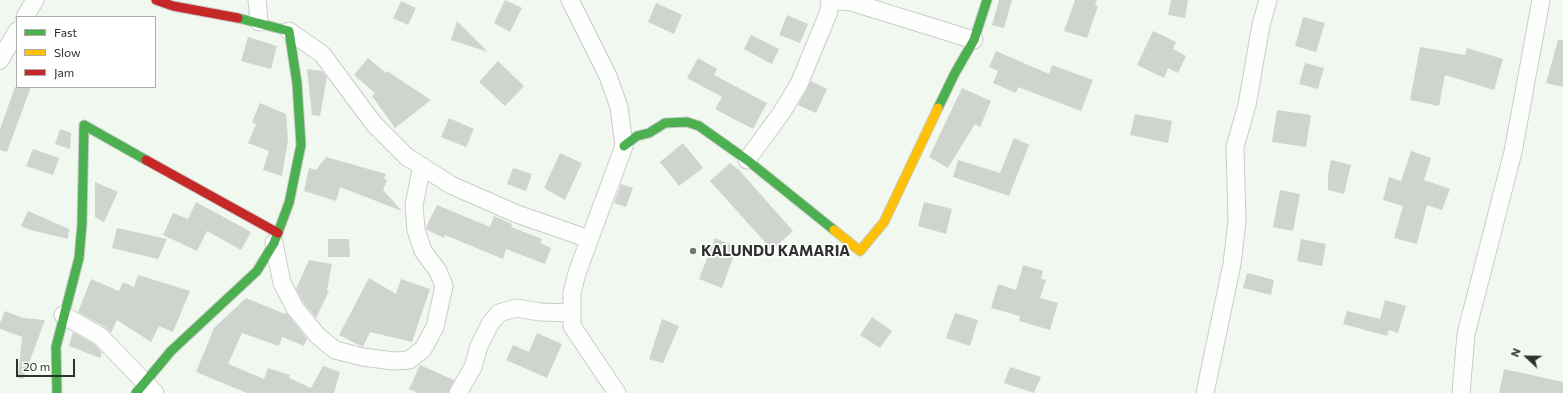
<!DOCTYPE html>
<style>
body{margin:0}
#map{position:relative;width:1563px;height:393px;overflow:hidden;background:#f0f8ef;font-family:Commissioner,sans-serif}
canvas{display:block}
.legend{position:absolute;left:16px;top:16px;width:140px;height:72px;box-sizing:border-box;background:#fff;border:1px solid #abadab;margin:0;padding:5px 7px;list-style:none;font-size:12px;color:#2d332c}
.legend li{display:flex;align-items:center;gap:8px;height:20px}
.legend b{width:20px;border:1px solid #abadab}
.north{position:absolute;left:1507px;top:337px;width:40px;height:40px;-webkit-text-stroke:3px #fff;paint-order:stroke;rotate:292deg;font-size:11px;font-weight:700;line-height:16px;text-align:center;color:#2d332c}
.north::after{content:'';display:block;margin:auto;width:14px;height:18px;background:#2d332c;clip-path:polygon(50% 0,100% 100%,50% 72%,0 100%)}
.scale{position:absolute;left:16px;top:359px;width:59px;height:18px;box-sizing:border-box;border:2px solid #2d332c;border-top:0;padding-left:5px;font-size:12px;line-height:14px;white-space:nowrap;color:#2d332c;-webkit-text-stroke:3px #fff;paint-order:stroke}
</style>
<div id="map">
<canvas width="1563" height="393"></canvas>
<ul class="legend">
<li><b style="height:5px;background:#4caf50"></b>Fast</li>
<li><b style="height:5px;background:#ffc107"></b>Slow</li>
<li><b style="height:5px;background:#c62828"></b>Jam</li>
</ul>
<div class="north">N</div>
<div class="scale">20 m</div>
</div>
<script>
const g = document.querySelector('canvas').getContext('2d');
g.lineJoin = 'round';
function fillPath(path, color) {
  g.fillStyle = color;
  g.fill(path, 'evenodd');
}
function toPath(rows) {
  const path = new Path2D();
  for (const r of rows) {
    path.moveTo(r[0], r[1]);
    for (let i = 2; i < r.length; i += 2) path.lineTo(r[i], r[i + 1]);
  }
  return path;
}
function trace(path, color, width, dash) {
  g.strokeStyle = color;
  g.lineWidth = width;
  g.lineCap = dash ? 'butt' : 'round';
  g.setLineDash(dash || []);
  g.stroke(path);
}
function label(font, color, halo, rows, align = 'center') {
  g.font = font + ' Commissioner,sans-serif';
  g.lineWidth = 3.5;
  g.setLineDash([]);
  g.textBaseline = 'middle';
  g.strokeStyle = halo;
  g.fillStyle = color;
  for (const [text, x, y, turn = 0] of rows) {
    g.save();
    g.translate(x, y);
    g.rotate((+turn || 0) * Math.PI / 180);
    g.textAlign = isNaN(turn) ? turn : align;
    if (halo) g.strokeText(text, 0, 0);
    g.fillText(text, 0, 0);
    g.restore();
  }
}
fillPath(toPath([
 [505,0,522,8,510,32,494,23],
 [999,0,1012,0,1004,28,992,25],
 [1075,0,1097,0,1095,5,1098,6,1087,38,1064,31],
 [1171,0,1188,0,1185,18,1168,15],
 [401,1,416,8,408,25,393,18],
 [656,3,682,15,674,34,648,22],
 [787,15,808,24,800,43,779,35],
 [1303,17,1325,23,1316,52,1295,46],
 [457,21,488,52,451,40],
 [1153,31,1176,42,1173,49,1186,56,1178,73,1168,68,1164,78,1137,65],
 [751,35,779,49,772,64,744,49],
 [248,37,277,46,271,69,241,61],
 [1558,40,1563,40,1563,87,1546,83],
 [1420,47,1465,55,1467,48,1503,59,1494,90,1445,75,1439,106,1410,100],
 [996,51,1049,74,1052,65,1093,80,1081,111,1018,87,1016,93,993,83,998,71,989,67],
 [368,58,386,73,387,71,431,100,395,128,372,96,375,93,354,75],
 [698,58,717,69,714,75,767,103,753,129,715,109,722,97,687,78],
 [498,61,524,86,505,106,479,82],
 [1305,63,1324,68,1318,89,1299,84],
 [307,69,322,71,327,77,320,116,312,115],
 [811,81,827,89,816,113,798,105],
 [15,87,31,87,7,152,0,150,0,129],
 [962,88,991,101,980,127,975,124,948,168,929,157],
 [260,103,286,114,288,140,282,176,263,170,269,151,248,143,256,124,252,122],
 [1277,110,1311,115,1306,147,1272,142],
 [1135,114,1172,121,1168,143,1130,135],
 [449,118,474,129,466,147,441,137],
 [60,129,71,133,70,149,55,144],
 [1014,138,1029,145,1009,196,953,177,958,160,1000,173],
 [683,143,703,168,679,186,660,162],
 [33,149,59,158,53,175,26,166],
 [1411,151,1431,158,1424,180,1450,189,1442,210,1427,205,1417,244,1394,238,1403,206,1383,200,1389,177,1401,181],
 [560,153,582,163,565,200,544,188],
 [326,157,386,174,384,179,387,180,383,190,402,211,340,187,336,201,304,191,309,168,316,170],
 [1331,160,1351,165,1344,194,1328,190,1328,174],
 [730,163,739,170,793,231,772,250,710,181],
 [513,168,532,174,526,191,507,184],
 [95,182,118,192,104,222,95,217],
 [621,184,633,188,626,207,614,203],
 [1280,190,1300,194,1293,231,1273,227],
 [196,202,251,232,241,250,207,231,197,251,163,235,173,213,188,219],
 [924,202,952,209,946,234,918,226],
 [437,205,490,227,494,216,512,224,511,227,542,239,540,243,551,248,545,264,506,249,503,259,445,235,444,238,427,230,426,227],
 [28,211,69,229,68,239,31,230,21,226],
 [117,228,167,239,158,259,112,248],
 [715,238,737,247,722,288,699,279],
 [328,239,349,239,350,257,328,257],
 [1301,239,1326,244,1322,266,1297,261],
 [309,260,332,264,327,290,329,291,316,318,303,302,296,289],
 [1023,265,1043,271,1041,279,1046,280,1040,298,1058,303,1050,330,1019,321,1020,316,991,308,998,284,1016,290],
 [1247,273,1274,280,1271,295,1243,288],
 [138,275,190,291,173,332,159,326,151,342,117,320,111,333,105,327,78,312,91,279,119,291,123,282,134,287],
 [369,278,396,294,401,279,430,289,412,342,370,332,363,347,339,335],
 [246,298,285,314,286,312,307,339,304,346,282,337,279,346,242,333,228,364,264,379,268,368,290,375,289,378,311,388,323,366,340,372,334,393,247,393,196,372,214,328],
 [1385,300,1406,306,1398,333,1389,330,1387,336,1343,324,1347,311,1380,319],
 [5,311,23,318,45,320,23,379,18,378,22,337,0,329,0,323],
 [955,313,978,320,970,346,946,338],
 [872,317,892,331,880,348,860,335],
 [662,319,679,326,663,363,649,359],
 [73,332,94,344,102,353,100,358,69,346],
 [537,333,562,344,547,378,506,360,513,345,529,352],
 [420,365,454,380,448,393,418,393,409,389],
 [1010,367,1041,377,1034,393,1004,383],
 [1504,369,1563,382,1563,393,1499,393]
]), '#cfd5ce');
const street = toPath([
 [257,0,259,22],
 [570,0,608,76,619,107,624,146,577,273,572,293,572,326,617,393],
 [829,0,851,2,974,40],
 [25,17,35,0],
 [289,31,322,54,374,124,407,157,451,185,517,214,589,239],
 [0,60,17,31],
 [747,160,782,112,799,84,828,14,831,1],
 [274,243,282,283,295,308,317,335,335,350,363,357,393,361,409,360,423,349,435,327,444,286,438,271,423,251,416,230,414,205,422,166],
 [63,315,100,336,155,393],
 [458,393,473,367,479,346,490,324,499,313,516,308,540,312,571,313],
 [1205,393,1232,264,1237,221,1235,147,1247,105,1261,25,1268,0],
 [1461,393,1466,334,1513,152,1541,0]
]);
const fast = toPath([
 [938,108,955,73,974,40,987,0],
 [624,146,637,136,649,133,665,123,687,122,699,126,747,160,834,230],
 [57,393,56,347,79,258,82,224,84,125,146,160],
 [136,393,171,351,257,271,274,243,289,203,301,145,297,83,289,31,238,18]
]);
const slow = toPath([
 [834,230,860,251,884,222,938,108]
]);
const jam = toPath([
 [156,0,173,6,238,18],
 [146,160,278,233]
]);
trace(street, '#c8cec7', 19);
trace(fast, '#c8cec7', 11);
trace(slow, '#c8cec7', 11);
trace(jam, '#c8cec7', 11);
trace(street, '#fdfefd', 17);
trace(fast, '#4caf50', 9);
trace(slow, '#ffc107', 9);
trace(jam, '#c62828', 9);
for (const [x, y, r, color] of [
 [693,251,4,"#717870"]
]) {
  const dot = new Path2D();
  dot.arc(x, y, r, 0, 2 * Math.PI);
  g.fillStyle = color;
  g.fill(dot);
  trace(dot, '#fff', 1.5);
}
label('bold 15px', '#2d332c', '#fff', [
 ["KALUNDU KAMARIA",701,251]
], 'left');
</script>
